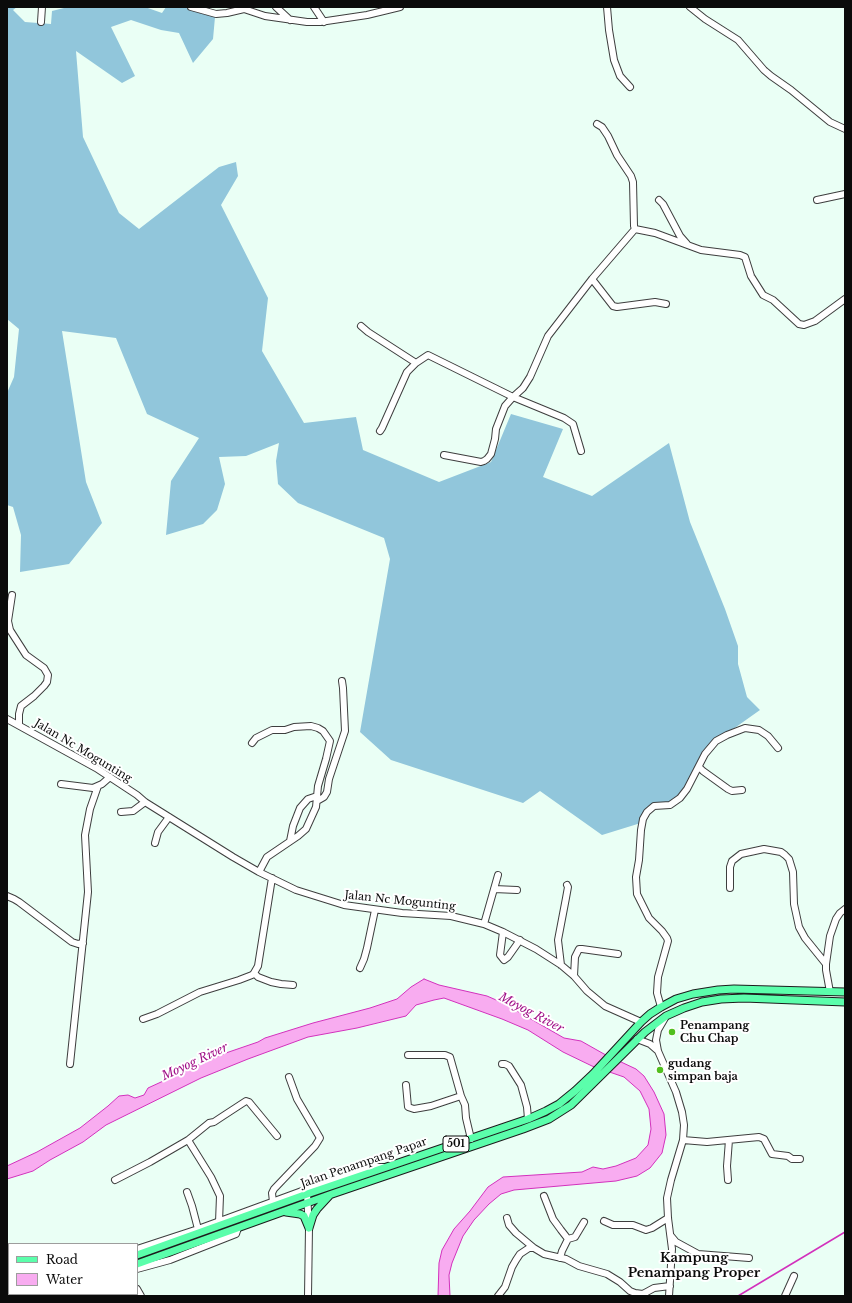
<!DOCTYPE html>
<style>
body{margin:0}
#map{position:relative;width:852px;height:1303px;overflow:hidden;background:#eafff5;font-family:"Libre Baskerville",serif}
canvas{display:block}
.frame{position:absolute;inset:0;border:8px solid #0b0b0b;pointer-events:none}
.legend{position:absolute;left:8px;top:1243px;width:130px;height:52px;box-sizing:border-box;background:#fff;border:1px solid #9d9d9d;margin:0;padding:5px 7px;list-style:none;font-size:12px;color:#0b0b0b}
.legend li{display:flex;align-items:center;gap:8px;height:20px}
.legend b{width:20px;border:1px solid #9d9d9d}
</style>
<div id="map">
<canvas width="852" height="1303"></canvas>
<div class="frame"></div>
<ul class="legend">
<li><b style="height:5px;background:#5bfeab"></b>Road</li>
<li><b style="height:11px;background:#f8acf0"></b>Water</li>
</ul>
</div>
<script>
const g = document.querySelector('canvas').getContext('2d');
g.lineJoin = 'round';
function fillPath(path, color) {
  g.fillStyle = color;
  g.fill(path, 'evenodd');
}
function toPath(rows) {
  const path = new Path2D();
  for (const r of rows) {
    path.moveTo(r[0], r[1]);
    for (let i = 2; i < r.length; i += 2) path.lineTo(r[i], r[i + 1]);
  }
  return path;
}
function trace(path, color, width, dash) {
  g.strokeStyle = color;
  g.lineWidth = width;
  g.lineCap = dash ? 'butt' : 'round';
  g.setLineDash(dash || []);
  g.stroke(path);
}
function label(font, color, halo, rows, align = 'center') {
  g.font = font + ' "Libre Baskerville",serif';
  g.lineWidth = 4;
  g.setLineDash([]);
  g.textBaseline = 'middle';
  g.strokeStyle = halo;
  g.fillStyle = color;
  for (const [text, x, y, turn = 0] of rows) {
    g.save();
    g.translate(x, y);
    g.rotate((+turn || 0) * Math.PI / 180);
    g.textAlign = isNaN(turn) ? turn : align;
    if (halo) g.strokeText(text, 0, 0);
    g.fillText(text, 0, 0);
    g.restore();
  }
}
fillPath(toPath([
 [7,7,17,7,13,10,25,22,51,24,52,11,68,7,145,7,162,13,166,7,209,7,215,17,213,39,193,63,179,33,161,30,131,20,111,27,135,76,122,83,76,51,83,137,119,213,139,229,219,167,236,162,238,176,221,205,268,298,262,351,304,423,356,417,363,450,439,482,491,462,511,414,563,429,543,477,592,496,669,443,690,522,725,609,738,646,738,664,747,697,760,710,712,744,683,791,673,802,650,810,644,822,602,835,540,791,523,803,391,760,360,732,390,559,384,538,298,503,278,484,276,461,279,443,246,456,219,457,225,484,217,510,203,524,166,535,171,481,199,438,147,414,116,338,62,331,86,482,102,523,69,564,20,572,21,535,13,507,7,505,7,393,14,377,19,329,7,319]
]), '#91c6db');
const water = toPath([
 [424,979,439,985,487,996,503,1003,564,1038,581,1041,604,1054,636,1069,644,1076,654,1092,664,1114,666,1135,662,1153,650,1168,637,1176,616,1181,514,1190,501,1194,489,1204,474,1220,463,1236,452,1263,449,1275,450,1296,438,1296,439,1263,442,1250,454,1229,470,1211,488,1187,503,1177,582,1172,593,1167,603,1169,616,1166,636,1158,648,1145,651,1129,649,1109,640,1091,624,1077,592,1066,563,1052,528,1030,502,1019,444,998,434,1000,416,1005,406,1016,357,1028,308,1037,248,1059,201,1078,106,1125,83,1142,50,1160,33,1171,7,1179,7,1166,37,1152,80,1128,108,1106,119,1096,128,1095,135,1098,144,1095,148,1088,220,1055,258,1042,265,1038,313,1023,370,1008,397,999,411,987,424,979]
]);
fillPath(water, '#f8acf0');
trace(water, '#d231bc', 1);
trace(toPath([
 [738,1296,845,1232]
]), '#d231bc', 1.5);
const minor = toPath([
 [191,7,216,14,227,13,244,9,265,16,307,22,320,22,367,15,400,7],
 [276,7,290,20],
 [314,7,324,22],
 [607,7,609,30,614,60,620,76,630,87],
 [690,7,705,19,738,40,764,70,771,76,791,90,830,122,845,129],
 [41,22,42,7],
 [597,124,602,127,608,136,617,155,631,176,633,182,634,226,635,229],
 [659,200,663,204,680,236,687,244],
 [817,200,845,194],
 [635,229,655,233,701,250,740,255,745,257,751,276,763,295,773,300,799,324,804,325,815,321,845,299],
 [592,279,613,306,617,307,655,302,666,304],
 [361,326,368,332,416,363,428,355,513,397,564,418,573,424,581,451],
 [380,431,382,428,407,372,416,363],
 [444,455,481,462,484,461,487,459,491,454,495,439,496,429,505,406,513,397,523,388,530,377,548,336,592,279,635,229],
 [12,595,8,621,10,630,26,655,44,668,48,675,47,682,44,686,34,696,21,706,19,714,19,725],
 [7,719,96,768,137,795,145,802,233,857,259,872,296,890,344,905,402,913,451,916,484,924,503,932,536,949,561,965,574,976,587,991,605,1006,641,1022],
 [252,743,256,738,272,730,285,730,294,727,311,726,318,728,323,731,330,741,326,759,318,786,316,807,306,829,298,836,267,857,259,872],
 [699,767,703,771,728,789,732,791,742,790],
 [61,784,93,788,102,784,110,777],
 [317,801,324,797,327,792,329,779,345,731,343,688,342,681],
 [121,812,133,811,145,802],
 [290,841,293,826,300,808,308,799,317,796],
 [155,843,158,832,169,817],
 [730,888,730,867,732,861,741,854,764,849,781,852,785,855,789,859,793,872,794,904,799,927,805,938,826,964,826,970,830,992],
 [494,889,517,890],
 [7,896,14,899,19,902,72,942,78,944,83,943],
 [484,924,498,875],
 [503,932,500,955,504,960,508,957,520,940],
 [826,964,830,936,836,919,840,913,845,909],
 [561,965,558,940,566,898,568,887,567,885],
 [360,968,364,959,367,948,375,910],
 [254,973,258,977,271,982,281,984,293,985],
 [574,976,575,957,579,949,582,949,618,954],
 [661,1007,657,993,658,977,668,941,667,938,662,931,649,918,637,894,636,877,639,860,641,830,643,819,647,812,654,806,670,805,680,798,687,789,705,754,716,741,727,735,745,728,759,730,768,736,778,748],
 [665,1018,658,1030,656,1040,658,1051,676,1092,682,1112,684,1125,683,1140,671,1180,667,1198,668,1218,672,1249,669,1296],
 [143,1019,157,1014,200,992,239,980,252,975,254,973,258,966,272,878],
 [637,1039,650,1044,658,1051],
 [408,1055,445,1055,450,1057,461,1096],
 [70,1064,88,892,85,835,90,809,98,786],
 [502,1064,505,1064,509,1066,521,1085,527,1107,528,1119],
 [406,1085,408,1107,414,1109,431,1106,461,1096,465,1105,466,1118,471,1139],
 [683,1140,707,1142,759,1137,764,1139,772,1154,788,1156,792,1159,800,1159],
 [115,1180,150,1162,188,1140],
 [728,1180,727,1166,729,1140],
 [187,1192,192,1206,198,1229],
 [307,1194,309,1228,308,1296],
 [544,1196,553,1219,561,1230,568,1239,562,1251,560,1258],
 [273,1202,272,1193,274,1189,315,1146,320,1138,297,1099,289,1077],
 [507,1218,509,1225,516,1233,534,1248],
 [604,1221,613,1225,633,1225,646,1230,652,1228,668,1218],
 [219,1222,220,1196,211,1177,188,1140,209,1123,214,1122,220,1118,246,1101,249,1102,277,1136],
 [671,1236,676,1242,698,1254,749,1258],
 [568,1239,575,1237,584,1222],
 [137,1249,198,1229,340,1177,374,1167,383,1167],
 [7,1253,9,1254],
 [137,1269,170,1260,236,1234,238,1228],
 [7,1274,9,1274,7,1277],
 [7,1287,9,1293],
 [137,1289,141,1296],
 [498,1296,505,1287,512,1267,516,1260,520,1254,529,1248,534,1248,544,1254,566,1259,579,1266,607,1274,620,1282,630,1291,635,1293,643,1294,654,1288,670,1286],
 [785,1296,794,1276]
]);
const major = toPath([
 [286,1212,300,1214,304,1216,309,1228],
 [309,1228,313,1215,317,1209,329,1196],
 [137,1255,310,1193,528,1119,546,1111,559,1104,575,1091,593,1074,641,1022,650,1014,661,1007,676,999,693,994,718,990,734,989,845,992],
 [7,1259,9,1260],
 [137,1264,332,1194,523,1129,549,1119,571,1105,645,1032,666,1016,684,1008,702,1002,721,999,744,998,845,1002],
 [7,1269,9,1269]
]);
trace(minor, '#3e3e3e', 8);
trace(major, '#1c1c1c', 9);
trace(minor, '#fff', 6);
trace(major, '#5bfeab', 7);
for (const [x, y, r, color] of [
 [672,1032,4,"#51bf1f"],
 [660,1070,4,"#51bf1f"]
]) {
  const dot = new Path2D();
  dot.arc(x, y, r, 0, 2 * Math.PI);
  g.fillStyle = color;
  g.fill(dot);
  trace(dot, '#fff', 1.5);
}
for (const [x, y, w] of [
 [456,1144,26]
]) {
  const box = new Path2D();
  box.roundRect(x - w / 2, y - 8, w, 16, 3);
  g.fillStyle = '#fff';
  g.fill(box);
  trace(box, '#0b0b0b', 1);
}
label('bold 10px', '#0b0b0b', null, [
 ["501",456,1144]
]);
label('11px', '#0b0b0b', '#fff', [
 ["Jalan Nc Mogunting",83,751,31],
 ["Jalan Nc Mogunting",400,901,6],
 ["Jalan Penampang Papar",364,1163,-19]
]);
label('bold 11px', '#0b0b0b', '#fff', [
 ["Penampang",680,1026],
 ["Chu Chap",680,1039],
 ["gudang",668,1064],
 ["simpan baja",668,1077]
], 'left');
label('italic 12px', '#a01188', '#fff', [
 ["Moyog River",531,1013,28],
 ["Moyog River",195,1062,-25]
]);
label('bold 13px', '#0b0b0b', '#fff', [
 ["Kampung",694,1258],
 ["Penampang Proper",694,1273]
]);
</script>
